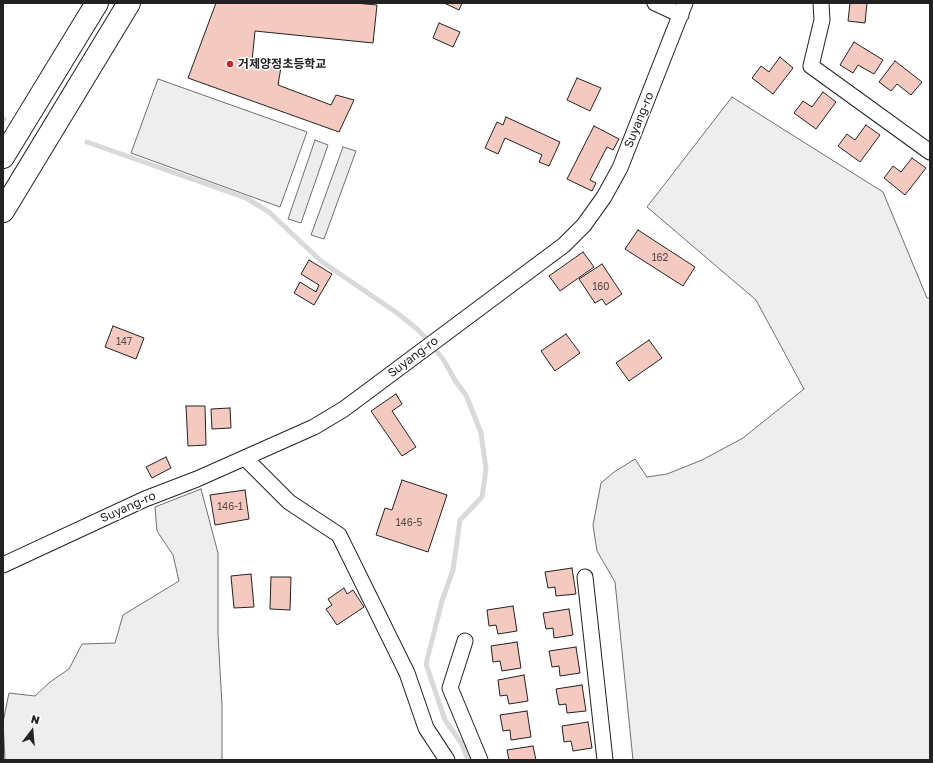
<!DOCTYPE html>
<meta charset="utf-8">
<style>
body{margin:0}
#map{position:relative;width:933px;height:763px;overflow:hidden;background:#fff;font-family:"Golos Text",sans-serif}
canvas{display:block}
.frame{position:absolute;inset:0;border:4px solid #222;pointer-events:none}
.north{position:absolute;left:12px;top:711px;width:40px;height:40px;-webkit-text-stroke:3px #fff;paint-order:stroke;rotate:16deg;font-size:11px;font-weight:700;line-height:16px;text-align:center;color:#222}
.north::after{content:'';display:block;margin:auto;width:14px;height:18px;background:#222;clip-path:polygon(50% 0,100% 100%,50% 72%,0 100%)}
</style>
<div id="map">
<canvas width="933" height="763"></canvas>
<div class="frame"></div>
<div class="north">N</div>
</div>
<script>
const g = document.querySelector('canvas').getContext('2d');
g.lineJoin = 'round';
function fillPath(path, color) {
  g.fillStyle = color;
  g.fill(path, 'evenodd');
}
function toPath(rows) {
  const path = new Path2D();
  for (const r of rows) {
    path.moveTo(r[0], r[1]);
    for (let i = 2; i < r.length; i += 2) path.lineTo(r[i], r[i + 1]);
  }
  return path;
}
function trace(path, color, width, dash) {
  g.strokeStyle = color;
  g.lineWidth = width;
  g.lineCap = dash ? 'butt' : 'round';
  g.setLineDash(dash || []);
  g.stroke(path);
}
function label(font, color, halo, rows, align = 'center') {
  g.font = font + ' "Golos Text","Noto Sans KR",sans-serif';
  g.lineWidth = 3;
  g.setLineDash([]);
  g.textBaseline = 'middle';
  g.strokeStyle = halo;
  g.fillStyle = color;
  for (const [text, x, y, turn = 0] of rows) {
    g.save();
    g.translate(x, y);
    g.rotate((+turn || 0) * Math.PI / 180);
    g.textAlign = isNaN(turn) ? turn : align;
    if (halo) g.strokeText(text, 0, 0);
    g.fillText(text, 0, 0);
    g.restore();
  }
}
const green = toPath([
 [158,79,307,132,280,207,131,153,158,79],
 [732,97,883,192,927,298,930,298,930,760,633,760,615,582,597,551,593,525,601,483,614,472,635,459,647,477,667,474,702,460,743,438,804,389,756,300,647,207,732,97],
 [201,489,218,553,218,634,222,705,222,760,5,760,3,722,9,693,35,696,50,682,69,669,82,644,115,643,123,615,179,581,173,555,157,531,155,507,201,489]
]);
fillPath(green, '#eee');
trace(green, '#6f6f6f', 1);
const parking = toPath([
 [315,140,328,145,301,223,288,219,315,140],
 [343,147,356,151,324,239,311,235,343,147]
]);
fillPath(parking, '#ededed');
trace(parking, '#6f6f6f', 1);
trace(toPath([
 [3,120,4,119],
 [87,142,246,198,269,212,321,261,397,313,416,328,426,338,443,359,456,382,466,395,481,433,486,469,482,497,460,520,453,570,442,601,426,664,445,720,462,744,468,760]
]), '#d9d9d9', 5);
const building = toPath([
 [216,3,355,3,377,5,373,43,255,31,252,61,281,67,278,85,331,105,336,95,354,100,339,132,188,78,216,3],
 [444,3,462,3,459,10,444,3],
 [850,3,867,3,865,23,848,21,850,3],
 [439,23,460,32,453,47,433,38,439,23],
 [854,42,883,60,874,74,858,65,853,73,840,65,854,42],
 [780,57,793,68,773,94,752,78,761,66,769,72,780,57],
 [895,61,922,82,911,95,897,84,891,91,879,82,895,61],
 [577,78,601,88,590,111,567,100,577,78],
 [823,92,836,102,816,129,794,113,803,101,812,107,823,92],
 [506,117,560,142,549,166,539,162,542,155,505,138,498,154,485,148,497,122,503,125,506,117],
 [866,125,880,135,860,162,838,146,847,134,855,140,866,125],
 [594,126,619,139,613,150,607,147,590,180,596,183,592,191,567,179,594,126],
 [912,158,926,168,905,195,884,178,893,166,901,172,912,158],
 [638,230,695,267,683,286,625,249,638,230],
 [583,252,594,267,560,291,549,276,583,252],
 [309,260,332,274,314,305,294,293,300,282,316,292,319,285,301,274,309,260],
 [602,264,622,294,606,305,602,299,595,303,579,279,602,264],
 [113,326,144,338,136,359,105,347,113,326],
 [566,334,580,353,555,371,541,351,566,334],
 [649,340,662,358,629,381,616,363,649,340],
 [396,394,402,404,392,411,416,447,402,456,371,411,396,394],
 [186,406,205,406,206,445,188,446,186,406],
 [230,408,231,428,212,429,211,409,230,408],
 [166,457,171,468,152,478,146,467,166,457],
 [402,480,447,495,428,552,376,535,385,508,392,510,402,480],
 [245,490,249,519,215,525,210,495,245,490],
 [572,568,576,594,556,596,555,587,548,588,545,572,572,568],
 [251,574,254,607,234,608,231,576,251,574],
 [271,577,291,577,290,610,270,609,271,577],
 [344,588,347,594,353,590,364,607,337,625,326,609,332,605,328,599,344,588],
 [513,606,517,631,498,634,496,625,489,626,487,610,513,606],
 [569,609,573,635,554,638,553,628,546,629,543,613,569,609],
 [517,642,521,668,502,671,500,661,493,662,491,646,517,642],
 [576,647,580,673,560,676,559,666,552,667,549,651,576,647],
 [524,675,528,701,509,704,507,695,500,696,498,680,524,675],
 [582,685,586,711,567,713,566,704,559,705,556,689,582,685],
 [527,711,531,737,511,740,510,730,503,731,500,715,527,711],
 [588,722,592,748,573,751,571,741,564,742,562,726,588,722],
 [533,746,536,760,509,760,507,750,533,746]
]);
fillPath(building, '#f3c9c0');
trace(building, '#222', 1);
const street = toPath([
 [655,3,681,15],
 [821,3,822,20,811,66,930,152],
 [245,458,289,502,339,535,407,673,426,728,447,760],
 [3,565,145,499,197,479,314,427,344,409,564,245,584,225,604,197,620,168,685,3],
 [585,577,605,760],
 [465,641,450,688,480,760]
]);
const secondary = toPath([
 [3,157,97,3],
 [3,211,129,3]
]);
trace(street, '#222', 17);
trace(secondary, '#222', 24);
trace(street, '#fff', 15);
trace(secondary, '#fff', 22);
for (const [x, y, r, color] of [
 [230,64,4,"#c62828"]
]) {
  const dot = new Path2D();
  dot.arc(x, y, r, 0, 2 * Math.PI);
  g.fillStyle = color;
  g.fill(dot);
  trace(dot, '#fff', 1.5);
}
label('10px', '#564c4a', null, [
 ["162",660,258],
 ["160",601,287],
 ["147",124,342],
 ["146-1",230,507],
 ["146-5",409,523]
]);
label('bold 12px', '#222', '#fff', [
 ["거제양정초등학교",238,64]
], 'left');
label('12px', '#222', '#fff', [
 ["Suyang-ro",639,120,-68],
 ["Suyang-ro",413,357,-37],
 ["Suyang-ro",128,507,-24]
]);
</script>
